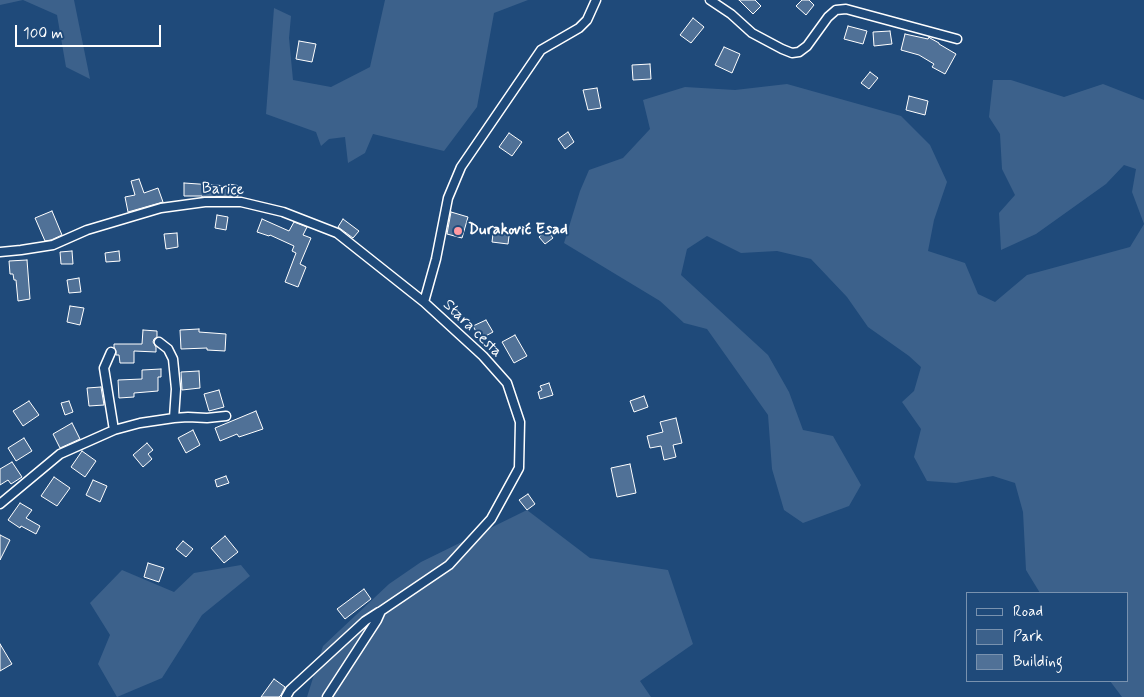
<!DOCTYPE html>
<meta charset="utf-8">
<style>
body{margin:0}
#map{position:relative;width:1144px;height:697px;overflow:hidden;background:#1f4a7a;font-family:Mynerve,sans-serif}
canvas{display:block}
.legend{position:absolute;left:966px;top:592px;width:162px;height:90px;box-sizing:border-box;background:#1f4a7a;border:1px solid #7992af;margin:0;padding:6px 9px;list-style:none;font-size:15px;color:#fff}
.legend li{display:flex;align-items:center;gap:10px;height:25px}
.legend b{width:25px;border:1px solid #7992af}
.scale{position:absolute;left:15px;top:25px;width:146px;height:22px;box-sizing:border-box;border:2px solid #fff;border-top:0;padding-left:6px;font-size:15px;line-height:18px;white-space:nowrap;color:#fff;-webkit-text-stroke:4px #1f4a7a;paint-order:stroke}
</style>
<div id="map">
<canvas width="1144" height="697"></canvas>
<ul class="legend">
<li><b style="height:6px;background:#1f4a7a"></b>Road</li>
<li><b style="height:14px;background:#3c618b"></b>Park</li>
<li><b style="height:14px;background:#507197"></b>Building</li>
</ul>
<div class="scale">100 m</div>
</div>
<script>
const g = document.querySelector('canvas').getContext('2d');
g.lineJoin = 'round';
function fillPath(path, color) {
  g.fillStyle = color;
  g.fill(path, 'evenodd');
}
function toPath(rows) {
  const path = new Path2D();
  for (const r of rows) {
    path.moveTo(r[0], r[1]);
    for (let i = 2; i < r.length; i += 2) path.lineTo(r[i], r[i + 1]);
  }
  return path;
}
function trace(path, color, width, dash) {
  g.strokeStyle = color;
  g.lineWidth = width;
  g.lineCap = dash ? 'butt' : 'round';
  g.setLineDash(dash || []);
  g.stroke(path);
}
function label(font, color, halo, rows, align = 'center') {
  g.font = font + ' Mynerve,sans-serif';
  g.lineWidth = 4;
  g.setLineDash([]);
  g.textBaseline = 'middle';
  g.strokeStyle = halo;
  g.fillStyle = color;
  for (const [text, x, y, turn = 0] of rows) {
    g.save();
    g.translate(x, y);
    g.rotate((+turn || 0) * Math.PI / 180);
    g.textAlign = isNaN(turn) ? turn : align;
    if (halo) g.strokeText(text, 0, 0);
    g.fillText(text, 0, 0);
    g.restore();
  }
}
fillPath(toPath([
 [0,0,74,0,90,79,66,67,57,15,23,0,0,5],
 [385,0,528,0,494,13,477,107,444,151,373,134,365,153,348,163,345,137,329,139,321,146,316,132,266,114,274,8,291,16,289,38,293,80,331,87,370,67],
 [993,80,1011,80,1064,97,1103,84,1144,100,1144,224,1132,192,1136,169,1124,165,1106,184,1036,234,1001,250,999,213,1015,195,1002,169,1000,134,989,117],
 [787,84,901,116,930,145,947,182,934,220,928,251,965,263,978,294,995,302,1027,275,1130,247,1144,224,1144,697,1122,697,1110,681,1128,681,1128,593,1040,593,1026,570,1023,512,1015,483,993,476,956,483,927,481,914,457,921,429,902,402,914,391,921,367,909,356,868,327,847,297,811,259,777,251,741,253,707,236,687,249,681,275,768,355,789,392,803,430,833,436,861,485,849,506,803,523,784,510,772,469,768,415,707,329,684,323,660,301,564,243,580,191,589,170,623,158,650,129,643,100,685,87,735,90],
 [527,510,590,558,668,570,693,644,640,681,651,697,307,697,323,646,389,584,421,562],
 [241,565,250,576,202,615,162,678,117,697,98,664,110,635,90,603,122,570,174,592,194,573]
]), '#3c618b');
const building = toPath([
 [739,0,755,0,761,6,753,14,739,0],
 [802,0,809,0,814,5,806,15,796,6,802,0],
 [693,18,704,27,691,43,680,35,693,18],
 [848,26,867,31,863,44,844,39,848,26],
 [890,31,892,44,874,46,873,32,890,31],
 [905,34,928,39,929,37,930,38,939,43,939,44,956,54,945,74,932,67,934,64,919,55,901,50,905,34],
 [299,41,316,44,312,62,296,59,299,41],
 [724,47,740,54,732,73,715,65,724,47],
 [650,64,651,79,633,80,632,65,650,64],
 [870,72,878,78,869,89,861,83,870,72],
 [597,88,601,108,588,110,583,90,597,88],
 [909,96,928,101,925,115,906,110,909,96],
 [568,132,574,142,565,149,558,139,568,132],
 [509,133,522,142,512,156,499,147,509,133],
 [139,179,144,193,158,188,163,202,128,212,125,197,135,195,131,181,139,179],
 [184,183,228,186,229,184,240,186,238,196,202,197,202,196,184,196,184,183],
 [52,211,62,235,51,240,45,241,35,218,52,211],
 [451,212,468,217,462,238,447,234,451,212],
 [217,215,228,217,226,230,215,228,217,215],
 [262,219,289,231,294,222,307,227,303,235,311,238,300,264,306,267,298,287,285,282,296,253,292,251,294,246,270,235,269,236,257,232,262,219],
 [343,219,359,231,353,238,338,227,343,219],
 [494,226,510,228,508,244,492,242,494,226],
 [547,230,553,238,545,244,539,237,547,230],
 [177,233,178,247,166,249,164,234,177,233],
 [72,251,73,264,61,264,60,252,72,251],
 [119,251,120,261,106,262,105,253,119,251],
 [27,260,30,299,18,301,16,280,14,280,13,274,10,274,9,261,27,260],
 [79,278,81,292,69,293,67,280,79,278],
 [70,306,84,308,80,325,67,322,70,306],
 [486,320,493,332,480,339,473,326,486,320],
 [199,329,199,332,226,334,225,351,207,350,207,348,181,349,180,330,199,329],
 [143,330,157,331,157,337,154,339,153,342,156,347,156,352,134,351,134,363,120,363,119,355,116,355,116,351,114,347,114,344,142,344,143,330],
 [515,335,527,356,514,363,502,342,515,335],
 [161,369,161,377,158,377,158,391,134,393,134,397,119,398,118,380,142,379,142,370,161,369],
 [199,371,200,388,182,390,181,372,199,371],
 [549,383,553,395,540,399,538,392,542,390,540,386,549,383],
 [101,387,104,405,89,406,87,388,101,387],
 [219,390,224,407,209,411,204,394,219,390],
 [644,396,648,407,634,412,630,401,644,396],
 [29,401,39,415,23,426,13,411,29,401],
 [69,401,73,412,65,415,61,403,69,401],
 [256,411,263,429,239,437,237,434,220,441,215,428,256,411],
 [676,418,682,443,673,445,676,457,664,460,661,446,650,448,647,436,663,432,660,422,676,418],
 [72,423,80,439,60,448,53,434,72,423],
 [193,430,200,445,186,453,178,438,193,430],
 [24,438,32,451,16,461,8,448,24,438],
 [147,443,153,450,148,454,152,459,143,467,133,455,147,443],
 [82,451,96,461,85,477,71,467,82,451],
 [12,462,22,477,11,484,8,480,0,485,0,469,12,462],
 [630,464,636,493,617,497,611,468,630,464],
 [226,476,229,483,217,487,215,480,226,476],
 [54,477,70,488,57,506,41,496,54,477],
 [93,480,107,486,100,502,86,495,93,480],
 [528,494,535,504,527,510,519,500,528,494],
 [20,503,32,510,26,518,40,526,36,534,21,526,20,528,8,520,20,503],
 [0,535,10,540,0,560,0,535],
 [225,536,238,552,224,563,211,548,225,536],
 [183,541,193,549,186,557,176,549,183,541],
 [148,563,164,568,159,582,144,577,148,563],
 [364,589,371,599,345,619,337,609,364,589],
 [0,644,12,664,0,671,0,644],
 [274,679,285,687,281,695,279,697,261,697,274,679]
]);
fillPath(building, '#507197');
trace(building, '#fff', 1);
const minor = toPath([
 [710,0,731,14,752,33,782,49,792,53,799,52,807,46,828,17,836,10,846,9,957,39],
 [0,252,21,250,53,245,87,230,161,208,205,202,241,202,283,212,337,233,424,302],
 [159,342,168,349,173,359,176,389,174,418],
 [111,352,104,368,114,430],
 [0,504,60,454,114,430,140,423,174,418,188,417,207,418,226,416],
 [286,697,290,690,365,621,379,612],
 [327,697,377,620,381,611,449,565,491,519,519,468,520,422,507,383,483,356,424,302,436,259,448,198,461,167,541,50,579,28,587,20,596,0]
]);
trace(minor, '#fff', 11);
trace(minor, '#1f4a7a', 8);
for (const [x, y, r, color] of [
 [458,231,5,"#ff9aa2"]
]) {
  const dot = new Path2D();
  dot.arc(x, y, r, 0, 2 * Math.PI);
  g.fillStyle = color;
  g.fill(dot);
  trace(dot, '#1f4a7a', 2);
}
label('16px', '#fff', '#1f4a7a', [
 ["Barice",223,190,2],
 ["Stara cesta",472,329,44]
]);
label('bold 16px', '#fff', '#1f4a7a', [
 ["Duraković Esad",468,231]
], 'left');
</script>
